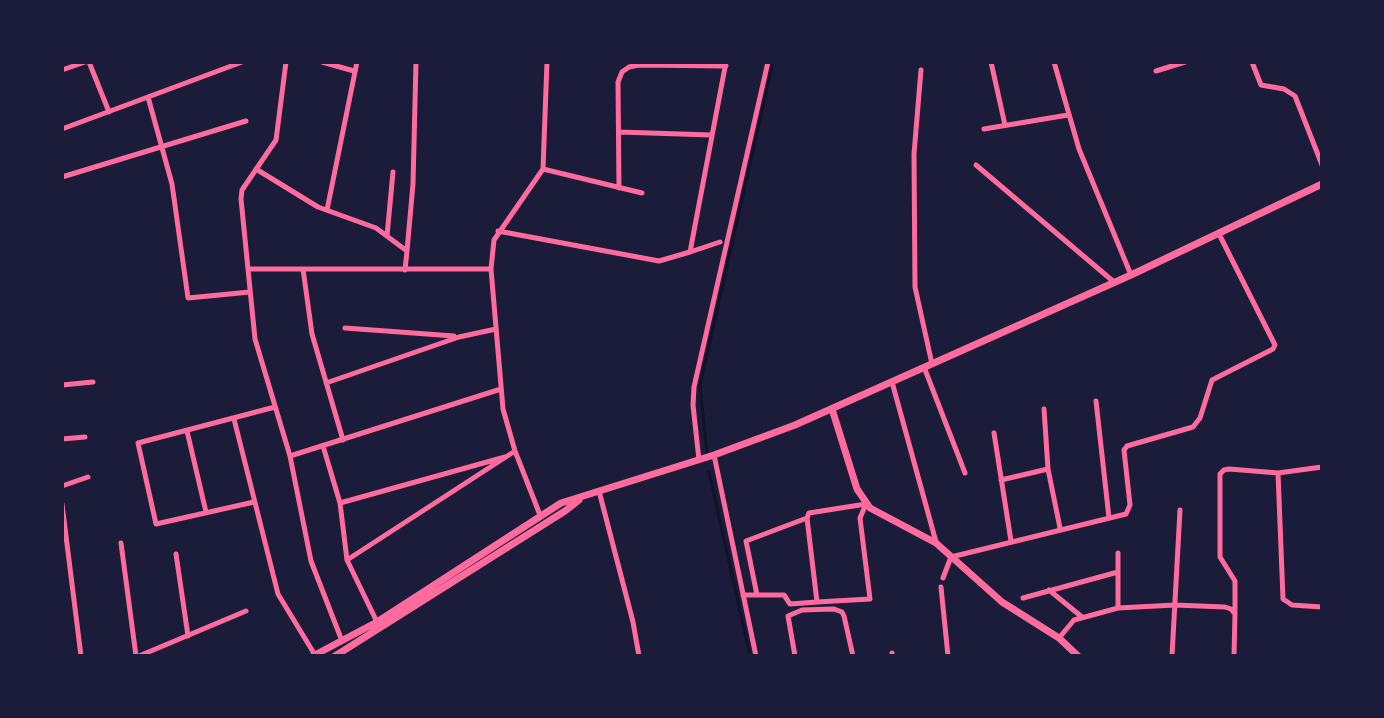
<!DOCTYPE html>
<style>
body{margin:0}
#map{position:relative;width:1384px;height:718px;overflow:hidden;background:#1b1b3a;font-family:"PT Serif",serif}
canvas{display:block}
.frame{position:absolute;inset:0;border:64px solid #1b1b3a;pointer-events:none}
</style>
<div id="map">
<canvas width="1384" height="718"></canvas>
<div class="frame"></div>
</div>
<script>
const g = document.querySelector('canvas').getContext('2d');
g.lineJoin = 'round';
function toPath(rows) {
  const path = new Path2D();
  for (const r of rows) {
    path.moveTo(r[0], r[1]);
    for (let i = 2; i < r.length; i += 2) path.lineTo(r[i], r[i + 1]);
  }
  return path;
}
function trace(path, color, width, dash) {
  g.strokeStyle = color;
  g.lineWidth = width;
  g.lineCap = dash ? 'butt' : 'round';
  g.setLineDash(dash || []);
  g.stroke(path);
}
trace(toPath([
 [707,453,700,386,773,62],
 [709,472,750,656]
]), '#12122b', 3);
trace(toPath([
 [89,62,109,112],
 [286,62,276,140,242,190,241,199,255,339,290,456,311,561,342,641],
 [322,62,354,71],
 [991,62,1005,125],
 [1054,62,1079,149,1131,275],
 [1252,62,1261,85,1284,89,1295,96,1322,165],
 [62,70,85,62],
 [921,70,914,154,915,287,932,364],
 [1156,71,1185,62],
 [148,97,172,184,188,298,250,292],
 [62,129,242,62],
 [984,129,1068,115],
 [619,132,711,135],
 [976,165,1114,282],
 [256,169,318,207,376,228,407,251,405,270],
 [543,169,642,193],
 [62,177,246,121],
 [619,188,618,82,622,72,629,67,639,65,726,66],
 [327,210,357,62],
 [498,231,659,261,690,252,726,62],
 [387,236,393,172],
 [407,251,413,184,416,62],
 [690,252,720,242],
 [248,269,491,269],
 [303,269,312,334,343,440],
 [345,328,454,336],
 [924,367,965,473],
 [892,382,936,542],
 [326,383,459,337,496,329],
 [62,385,93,382],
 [1096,401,1109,518],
 [1044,409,1048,469],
 [234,419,278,594,315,655],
 [187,431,206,512],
 [994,433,1011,541],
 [62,439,85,437],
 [323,446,340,503,347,560,377,622],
 [714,455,756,656],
 [290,456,501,389],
 [699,460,693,405,694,387,768,62],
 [1278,473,1283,599,1292,605,1322,607],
 [1001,480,1048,469,1060,528],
 [62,486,88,477],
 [599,491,633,622,639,656],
 [254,502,156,524,138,443,275,407],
 [340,503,505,457],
 [62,504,81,656],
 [540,515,515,451,503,409,491,269,494,240,543,169,547,62],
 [121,543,136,656],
 [176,554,188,636],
 [347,560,515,451],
 [943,578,951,557,1126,514,1130,505,1124,450,1127,446,1193,427,1200,418,1212,380,1273,349,1275,345,1219,234],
 [941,587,948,656],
 [1049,590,1082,617],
 [743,595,784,595,790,604,817,602,870,599,860,518,866,504,809,513,807,518,817,602],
 [757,595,746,541,807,518],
 [1023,598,1118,572],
 [1118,608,1118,553],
 [1235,614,1235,581,1220,557,1220,474,1224,470,1229,469,1278,473,1322,467],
 [1059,638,1074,620,1118,608,1175,605,1225,607,1231,609,1235,614,1234,656],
 [892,653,892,656],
 [139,656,246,611],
 [795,656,788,616,802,610,834,609,842,612,844,616,853,656],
 [1172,656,1180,510]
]), '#ff6b9d', 5);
trace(toPath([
 [832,409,857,489,870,508,936,543,1002,602,1059,638,1078,656]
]), '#ff6b9d', 7);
trace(toPath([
 [313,656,377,622,561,503,714,455,795,425,1131,275,1322,184],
 [335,656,565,511,579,500]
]), '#ff6b9d', 7);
</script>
